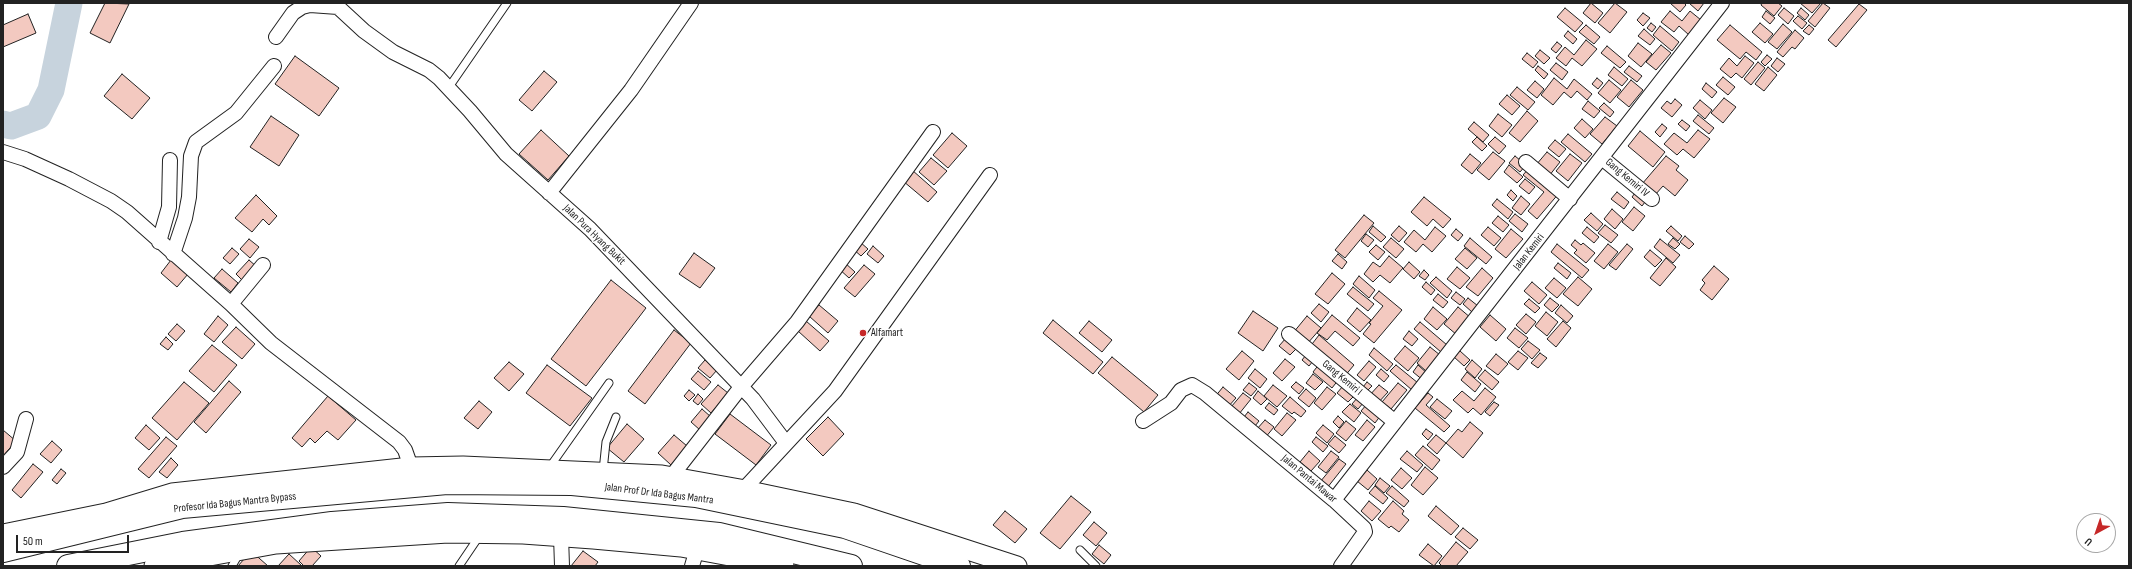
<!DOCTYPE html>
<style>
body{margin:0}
#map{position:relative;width:2132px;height:569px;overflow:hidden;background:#fff;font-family:"Sofia Sans Condensed",sans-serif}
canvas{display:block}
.frame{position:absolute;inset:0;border:4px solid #222;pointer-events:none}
.north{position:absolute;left:2076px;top:513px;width:40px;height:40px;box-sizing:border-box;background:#fff;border:1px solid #a7a7a7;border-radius:50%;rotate:220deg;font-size:11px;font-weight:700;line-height:16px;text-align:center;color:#222}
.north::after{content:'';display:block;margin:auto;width:14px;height:18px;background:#c62828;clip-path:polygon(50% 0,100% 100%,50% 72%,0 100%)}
.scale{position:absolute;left:16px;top:535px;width:113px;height:18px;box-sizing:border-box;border:2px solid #222;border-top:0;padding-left:5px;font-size:12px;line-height:14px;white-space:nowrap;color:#222;-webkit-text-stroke:3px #fff;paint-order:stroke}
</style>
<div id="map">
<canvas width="2132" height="569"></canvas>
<div class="frame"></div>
<div class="north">U</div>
<div class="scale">50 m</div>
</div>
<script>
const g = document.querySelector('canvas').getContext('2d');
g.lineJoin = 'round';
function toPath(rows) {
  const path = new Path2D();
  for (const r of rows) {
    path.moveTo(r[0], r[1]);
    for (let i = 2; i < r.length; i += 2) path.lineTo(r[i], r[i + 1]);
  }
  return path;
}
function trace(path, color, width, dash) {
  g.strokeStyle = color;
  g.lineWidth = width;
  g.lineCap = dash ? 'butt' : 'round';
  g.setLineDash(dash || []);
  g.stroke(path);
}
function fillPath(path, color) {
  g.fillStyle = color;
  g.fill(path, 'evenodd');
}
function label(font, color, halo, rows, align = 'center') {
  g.font = font + ' "Sofia Sans Condensed",sans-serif';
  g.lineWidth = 3;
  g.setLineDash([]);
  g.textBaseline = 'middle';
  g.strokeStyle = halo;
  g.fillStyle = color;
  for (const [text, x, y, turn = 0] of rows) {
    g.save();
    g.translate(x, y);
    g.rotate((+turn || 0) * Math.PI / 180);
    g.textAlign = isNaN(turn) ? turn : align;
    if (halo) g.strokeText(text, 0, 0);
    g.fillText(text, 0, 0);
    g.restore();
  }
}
trace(toPath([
 [3,124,11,126,38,116,51,90,69,3]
]), '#c7d3dd', 27);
const building = toPath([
 [105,3,129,4,110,43,90,33,105,3],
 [1591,3,1603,13,1595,23,1583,13,1591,3],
 [1615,3,1627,12,1610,33,1598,23,1615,3],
 [1670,3,1684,3,1686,5,1680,12,1670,3],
 [1689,3,1704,3,1698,11,1689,3],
 [1762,3,1778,3,1782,6,1774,16,1761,5,1762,3],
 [1800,3,1821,3,1812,13,1800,3],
 [1823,3,1830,8,1815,27,1808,21,1823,3],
 [1859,4,1867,10,1836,47,1828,40,1859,4],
 [1565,8,1583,23,1575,32,1557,17,1565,8],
 [1784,8,1794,16,1788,24,1778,15,1784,8],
 [1801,8,1809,15,1805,20,1797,13,1801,8],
 [1670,11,1682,21,1690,11,1701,20,1689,35,1679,26,1674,32,1661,22,1670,11],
 [1766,11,1775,18,1770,24,1762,17,1766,11],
 [1643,13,1650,18,1643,26,1637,20,1643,13],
 [28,14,36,33,3,47,3,25,28,14],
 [1798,16,1807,23,1802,29,1793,21,1798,16],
 [1651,23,1656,27,1652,32,1647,28,1651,23],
 [1760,23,1773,34,1765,43,1752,32,1760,23],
 [1783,24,1792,32,1777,49,1768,42,1783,24],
 [1586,25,1600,37,1594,44,1579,32,1586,25],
 [1730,25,1762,52,1756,60,1746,52,1740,59,1717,40,1730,25],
 [1809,25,1814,29,1809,35,1803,31,1809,25],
 [1660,26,1679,42,1672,51,1653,35,1660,26],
 [1644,29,1655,39,1650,45,1638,36,1644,29],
 [1795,30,1804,38,1795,49,1792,47,1783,57,1777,52,1795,30],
 [1568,31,1577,39,1573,44,1564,36,1568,31],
 [1586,40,1597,49,1582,66,1572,58,1566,66,1556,58,1565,47,1574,55,1586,40],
 [1557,42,1562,46,1556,53,1551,49,1557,42],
 [1638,43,1652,54,1641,67,1628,56,1638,43],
 [1661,45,1671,53,1656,70,1646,62,1661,45],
 [1607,46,1626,62,1620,68,1601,53,1607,46],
 [1540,50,1550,58,1544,64,1535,56,1540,50],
 [1527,53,1538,62,1533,68,1522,59,1527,53],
 [1767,55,1772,59,1765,66,1761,62,1767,55],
 [295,56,339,88,319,116,275,84,295,56],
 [1745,56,1754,63,1742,78,1736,73,1731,78,1720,69,1729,58,1737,66,1745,56],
 [1777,58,1785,64,1778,72,1771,66,1777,58],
 [1758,62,1765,68,1751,85,1744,79,1758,62],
 [1556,63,1568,72,1562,80,1550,70,1556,63],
 [1538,66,1548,74,1544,79,1535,70,1538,66],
 [1629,66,1642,76,1637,82,1624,72,1629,66],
 [1614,67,1628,79,1622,86,1608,75,1614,67],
 [1768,67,1777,75,1764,91,1755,84,1768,67],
 [544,71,557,82,532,111,519,100,544,71],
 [122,74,150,98,132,119,104,96,122,74],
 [1723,77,1735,87,1728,95,1716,85,1723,77],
 [1554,78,1567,89,1574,79,1592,94,1587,100,1577,91,1571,98,1564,92,1553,105,1541,95,1554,78],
 [1597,78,1603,83,1598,89,1592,84,1597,78],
 [1609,80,1621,90,1610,103,1598,93,1609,80],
 [1631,80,1643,90,1629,107,1617,97,1631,80],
 [1535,81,1544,89,1537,98,1527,90,1535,81],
 [1706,83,1717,92,1712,98,1702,89,1706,83],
 [1517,87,1535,102,1528,110,1510,95,1517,87],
 [1507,95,1520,106,1512,115,1499,104,1507,95],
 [1724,98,1736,107,1723,123,1711,113,1724,98],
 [1675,99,1682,105,1672,117,1661,108,1667,101,1671,104,1675,99],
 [1700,100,1712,110,1705,119,1693,108,1700,100],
 [1588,101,1600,111,1594,118,1582,109,1588,101],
 [1604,103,1614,112,1610,117,1599,108,1604,103],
 [1527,111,1538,121,1520,142,1509,133,1527,111],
 [1498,114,1512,125,1502,137,1489,126,1498,114],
 [1698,115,1714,128,1709,134,1693,121,1698,115],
 [271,116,299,135,279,166,250,147,271,116],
 [1605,117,1617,126,1602,144,1590,134,1605,117],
 [1582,119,1593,129,1585,138,1574,128,1582,119],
 [1682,120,1690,126,1686,131,1678,124,1682,120],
 [1474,122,1489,135,1483,142,1468,129,1474,122],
 [1662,124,1667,128,1660,137,1655,132,1662,124],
 [541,130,569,156,548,180,519,154,541,130],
 [1698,130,1710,139,1694,158,1683,149,1677,155,1664,144,1674,133,1687,143,1698,130],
 [1640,131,1665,152,1653,167,1628,146,1640,131],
 [952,133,967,146,948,168,933,155,952,133],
 [1568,134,1592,154,1585,162,1561,142,1568,134],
 [1477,137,1487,146,1482,151,1472,142,1477,137],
 [1495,137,1506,146,1499,154,1488,144,1495,137],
 [1555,140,1566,149,1559,157,1548,148,1555,140],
 [1493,152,1505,161,1489,180,1477,170,1493,152],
 [1547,152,1560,162,1549,176,1536,165,1547,152],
 [1470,154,1481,163,1472,174,1461,165,1470,154],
 [1570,154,1582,163,1568,181,1556,171,1570,154],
 [1515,156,1526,165,1520,172,1509,163,1515,156],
 [1666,156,1679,166,1676,170,1688,180,1675,196,1663,186,1655,195,1642,184,1666,156],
 [931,158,947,171,934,185,919,172,931,158],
 [1509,165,1523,177,1517,183,1504,172,1509,165],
 [1530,167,1560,192,1537,219,1528,211,1544,192,1523,175,1530,167],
 [912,170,937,192,928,202,903,181,912,170],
 [1525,179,1535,187,1529,194,1519,186,1525,179],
 [1638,189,1648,198,1642,206,1632,197,1638,189],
 [1511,190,1517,196,1513,201,1507,195,1511,190],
 [1617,192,1629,202,1624,209,1611,199,1617,192],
 [256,195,277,216,269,225,263,219,252,232,235,218,256,195],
 [1521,196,1530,204,1521,215,1512,208,1521,196],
 [1424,197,1451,219,1443,228,1433,219,1427,226,1411,212,1424,197],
 [1497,199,1513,212,1508,219,1492,205,1497,199],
 [1634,207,1645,216,1633,231,1622,222,1634,207],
 [1612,209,1623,219,1615,229,1604,219,1612,209],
 [1591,213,1603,224,1597,231,1584,220,1591,213],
 [1515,214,1528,224,1522,232,1509,221,1515,214],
 [1364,215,1374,223,1345,258,1335,250,1364,215],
 [1498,216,1509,225,1503,232,1492,223,1498,216],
 [1605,225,1618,235,1611,243,1598,233,1605,225],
 [1373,226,1386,237,1381,242,1369,232,1373,226],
 [1399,226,1407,233,1399,242,1391,235,1399,226],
 [1671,226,1682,236,1678,241,1666,231,1671,226],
 [1435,227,1446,236,1432,252,1423,244,1416,252,1404,242,1414,230,1425,240,1435,227],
 [1488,227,1501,238,1494,246,1481,235,1488,227],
 [1587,227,1599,237,1594,243,1582,233,1587,227],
 [1456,229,1463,235,1458,241,1451,235,1456,229],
 [1511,229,1523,239,1506,258,1495,249,1511,229],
 [1366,234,1374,240,1368,247,1361,241,1366,234],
 [1685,236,1694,244,1689,249,1680,242,1685,236],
 [1391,238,1404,249,1396,258,1383,247,1391,238],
 [1470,238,1492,257,1486,264,1464,246,1470,238],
 [1673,238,1680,244,1675,249,1668,244,1673,238],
 [249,239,259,247,250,258,240,249,249,239],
 [1660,239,1680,255,1673,263,1654,247,1660,239],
 [1575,240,1581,245,1583,243,1595,253,1586,263,1574,253,1577,250,1571,245,1575,240],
 [860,242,868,249,861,256,853,249,860,242],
 [1557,244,1589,270,1582,278,1551,252,1557,244],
 [1608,244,1618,252,1604,269,1594,261,1608,244],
 [1627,244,1633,249,1616,270,1609,265,1627,244],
 [1376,245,1385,252,1378,260,1369,252,1376,245],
 [873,246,884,256,878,263,867,254,873,246],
 [232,248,239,254,230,264,223,258,232,248],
 [1465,248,1477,258,1467,269,1455,259,1465,248],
 [1650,250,1662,260,1655,267,1644,257,1650,250],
 [694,253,715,268,700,288,679,274,694,253],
 [1338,254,1347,262,1342,269,1332,261,1338,254],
 [1389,256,1403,268,1390,283,1380,275,1373,282,1364,274,1373,262,1380,267,1389,256],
 [1666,258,1676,267,1660,286,1650,278,1666,258],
 [171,260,188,274,177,287,161,273,171,260],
 [249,260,257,267,244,282,236,274,249,260],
 [844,262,855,272,849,278,838,268,844,262],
 [1409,262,1420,272,1414,279,1403,269,1409,262],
 [1558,263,1571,273,1567,279,1554,268,1558,263],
 [864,265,875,274,855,297,844,288,864,265],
 [1714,266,1729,279,1712,300,1700,290,1705,283,1702,280,1714,266],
 [1457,267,1470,278,1460,289,1447,279,1457,267],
 [1482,268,1493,278,1478,296,1466,287,1482,268],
 [222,269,238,283,231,292,214,278,222,269],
 [1424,270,1429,275,1425,280,1419,276,1424,270],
 [1332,273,1345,284,1328,304,1315,294,1332,273],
 [1359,276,1375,290,1369,298,1353,284,1359,276],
 [1436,277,1452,291,1447,298,1430,283,1436,277],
 [1578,277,1592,289,1578,306,1563,294,1578,277],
 [1554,278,1566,288,1557,298,1545,288,1554,278],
 [611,280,646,308,586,386,551,359,611,280],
 [1426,282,1435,290,1431,295,1422,287,1426,282],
 [1532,282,1547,295,1539,304,1524,291,1532,282],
 [1353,287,1374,304,1368,311,1347,294,1353,287],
 [1379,291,1402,310,1374,343,1363,334,1371,324,1369,323,1383,306,1373,298,1379,291],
 [1456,292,1465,299,1460,305,1451,298,1456,292],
 [1438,294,1448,302,1443,308,1433,300,1438,294],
 [1468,298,1478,306,1472,312,1463,304,1468,298],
 [1550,298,1559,305,1552,312,1544,305,1550,298],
 [1529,299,1540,308,1535,313,1524,304,1529,299],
 [1319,304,1329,312,1321,322,1311,313,1319,304],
 [819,305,838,321,828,333,809,316,819,305],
 [1561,305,1573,316,1567,323,1555,313,1561,305],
 [1433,307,1447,319,1437,330,1424,319,1433,307],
 [1458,307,1471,318,1457,335,1444,324,1458,307],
 [1357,308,1371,320,1360,332,1347,321,1357,308],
 [1253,311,1278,328,1263,351,1238,333,1253,311],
 [1546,312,1558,322,1547,336,1535,326,1546,312],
 [1526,314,1536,322,1526,334,1516,325,1526,314],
 [1332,315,1360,338,1353,346,1335,331,1327,340,1317,333,1332,315],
 [1490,315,1506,329,1496,341,1480,327,1490,315],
 [218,316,228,325,214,342,204,334,218,316],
 [1307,316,1321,328,1307,344,1293,333,1307,316],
 [1053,320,1103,362,1093,374,1043,333,1053,320],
 [806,321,829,341,820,351,798,331,806,321],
 [1089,321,1112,340,1102,352,1079,333,1089,321],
 [1563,321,1571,328,1556,347,1547,339,1563,321],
 [1420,322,1447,345,1441,352,1414,329,1420,322],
 [177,324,185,331,176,341,168,334,177,324],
 [236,327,255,344,242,359,222,342,236,327],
 [1515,328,1528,338,1519,348,1507,338,1515,328],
 [674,330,691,343,645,404,628,391,674,330],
 [1409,331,1418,339,1412,346,1403,339,1409,331],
 [1319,335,1354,365,1344,377,1309,348,1319,335],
 [166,337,173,344,168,350,160,344,166,337],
 [1286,338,1297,348,1290,355,1279,346,1286,338],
 [1528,341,1540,350,1532,359,1521,349,1528,341],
 [212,345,237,365,214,392,189,371,212,345],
 [1405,346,1419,358,1408,371,1394,359,1405,346],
 [1430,347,1440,355,1426,371,1417,363,1430,347],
 [1374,348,1393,364,1387,371,1369,355,1374,348],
 [1242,351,1254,361,1239,380,1226,369,1242,351],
 [1460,351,1470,360,1464,366,1454,357,1460,351],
 [1518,351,1528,358,1518,370,1508,362,1518,351],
 [1540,353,1547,358,1538,368,1531,363,1540,353],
 [1496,354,1508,364,1498,375,1486,366,1496,354],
 [1306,355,1313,361,1309,366,1302,360,1306,355],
 [1112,357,1158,395,1144,412,1098,373,1112,357],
 [1285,359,1295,367,1282,381,1273,373,1285,359],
 [705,360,717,370,710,378,698,368,705,360],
 [1472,360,1482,369,1475,378,1465,369,1472,360],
 [1369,361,1376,367,1364,381,1357,375,1369,361],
 [509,362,524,374,509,391,494,378,509,362],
 [1320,363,1339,379,1332,388,1313,372,1320,363],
 [547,365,592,398,570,426,526,393,547,365],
 [1396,365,1418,383,1412,390,1390,371,1396,365],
 [1418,365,1429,375,1424,381,1413,372,1418,365],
 [1255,369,1267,379,1260,388,1248,378,1255,369],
 [1381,369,1389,376,1384,382,1376,375,1381,369],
 [1485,370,1499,382,1492,390,1478,378,1485,370],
 [698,371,711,382,704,390,691,379,698,371],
 [1467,372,1481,384,1475,392,1461,380,1467,372],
 [1313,374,1323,382,1315,390,1306,383,1313,374],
 [229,381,241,392,206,433,194,422,229,381],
 [184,382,209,403,177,440,152,418,184,382],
 [1296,382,1304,388,1299,394,1291,387,1296,382],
 [1367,382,1372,386,1367,391,1363,387,1367,382],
 [1249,383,1257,389,1251,396,1243,390,1249,383],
 [1398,383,1407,390,1391,409,1382,402,1398,383],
 [718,385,728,393,711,413,701,404,718,385],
 [1273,385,1287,396,1277,407,1264,396,1273,385],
 [1379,385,1388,392,1377,404,1368,397,1379,385],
 [1343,386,1354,396,1348,402,1337,393,1343,386],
 [1223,387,1236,398,1227,408,1214,398,1223,387],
 [1327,387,1336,394,1322,410,1314,403,1327,387],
 [1485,388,1496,397,1481,415,1473,408,1468,413,1453,400,1462,391,1474,401,1485,388],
 [1306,389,1316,398,1309,407,1298,398,1306,389],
 [689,390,695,395,689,401,684,396,689,390],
 [1258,391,1267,399,1261,405,1253,398,1258,391],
 [1243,393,1251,399,1239,414,1231,407,1243,393],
 [1428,393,1433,397,1426,405,1450,426,1444,432,1415,408,1428,393],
 [698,394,703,399,698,405,693,401,698,394],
 [328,396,356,420,338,440,327,431,315,443,310,438,302,447,292,438,328,396],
 [1290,397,1306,411,1301,417,1294,412,1292,414,1282,406,1290,397],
 [1358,397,1364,402,1358,409,1352,404,1358,397],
 [1437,399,1452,411,1445,419,1430,407,1437,399],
 [479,401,492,412,478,429,464,418,479,401],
 [1494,402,1499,405,1490,416,1485,412,1494,402],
 [1269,403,1278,410,1274,415,1265,408,1269,403],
 [1350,404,1361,413,1354,422,1342,412,1350,404],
 [1367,404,1381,415,1375,423,1361,411,1367,404],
 [702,409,711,417,700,430,691,422,702,409],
 [1248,412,1259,421,1255,426,1244,417,1248,412],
 [1287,413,1296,420,1282,436,1274,429,1287,413],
 [730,414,771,445,756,465,715,434,730,414],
 [1338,416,1344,422,1339,428,1333,422,1338,416],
 [828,417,844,434,823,456,806,439,828,417],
 [1265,420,1274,427,1265,438,1256,430,1265,420],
 [1367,420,1375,427,1363,441,1355,435,1367,420],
 [1346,421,1356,429,1346,441,1336,433,1346,421],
 [1470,422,1483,433,1463,458,1446,443,1458,429,1462,432,1470,422],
 [627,424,644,439,624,462,607,448,627,424],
 [146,425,160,438,149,450,135,438,146,425],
 [1323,425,1334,434,1327,443,1316,433,1323,425],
 [1426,429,1433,434,1428,440,1422,434,1426,429],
 [3,430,16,441,3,456,3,430],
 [674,435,687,446,671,465,658,453,674,435],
 [1436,435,1446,443,1437,454,1427,445,1436,435],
 [1335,436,1346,445,1339,453,1328,444,1335,436],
 [166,437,177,446,149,478,138,469,166,437],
 [1316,437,1328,446,1323,452,1312,442,1316,437],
 [52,441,62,450,51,463,40,454,52,441],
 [1423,446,1440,460,1432,470,1415,455,1423,446],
 [1309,451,1320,461,1311,471,1300,462,1309,451],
 [1331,451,1339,457,1326,473,1318,467,1331,451],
 [1407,451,1423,465,1417,472,1400,459,1407,451],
 [171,458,178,465,167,478,159,472,171,458],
 [1339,459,1346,464,1327,488,1320,482,1339,459],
 [33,464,43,472,21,498,12,490,33,464],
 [1425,467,1438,478,1423,495,1411,485,1425,467],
 [1401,468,1412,478,1402,489,1391,480,1401,468],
 [61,469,66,473,57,484,52,480,61,469],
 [1367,470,1377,479,1368,490,1357,481,1367,470],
 [1380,478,1390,486,1384,493,1375,485,1380,478],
 [1375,486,1388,498,1383,504,1369,493,1375,486],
 [1392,486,1409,501,1404,507,1386,493,1392,486],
 [1071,496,1091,512,1060,549,1040,533,1071,496],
 [1369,501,1381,511,1372,521,1361,511,1369,501],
 [1393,501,1404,511,1402,514,1409,520,1399,532,1391,526,1389,528,1378,519,1393,501],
 [1436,506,1459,526,1451,535,1428,516,1436,506],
 [1005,511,1027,529,1015,543,993,525,1005,511],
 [1094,522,1107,533,1096,546,1083,535,1094,522],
 [1463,528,1478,540,1470,549,1455,537,1463,528],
 [1456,542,1468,552,1456,566,1442,566,1439,563,1456,542],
 [1428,544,1442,556,1434,566,1419,555,1428,544],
 [1099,545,1111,555,1104,564,1092,554,1099,545],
 [311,547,321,556,312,566,304,566,299,561,311,547],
 [251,551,268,566,238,566,251,551],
 [583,551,598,562,595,566,571,566,583,551],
 [289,554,301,565,300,566,278,566,289,554]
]);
fillPath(building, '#f3c9c0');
trace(building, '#222', 1);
const lane = toPath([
 [449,87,507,3],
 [549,468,609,383],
 [603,471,606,442,616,417],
 [1080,550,1096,566],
 [232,566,239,554],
 [459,566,480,535]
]);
const street = toPath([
 [338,7,364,31,393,52,429,70,439,78,470,111,506,154,590,229,753,399,786,443],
 [276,37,293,13,302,7,310,5,338,7],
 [3,152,25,159,69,179,111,201,127,212,231,304,271,343,399,442,405,450,411,467],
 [1602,158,1652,199],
 [1526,162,1570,199],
 [549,193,631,90,691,3],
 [159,242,169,207,170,160],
 [173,254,185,218,189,197,191,156,196,142,236,113,274,66],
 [231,304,263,265],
 [1289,334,1395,422],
 [1143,421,1171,403,1181,390,1192,385,1205,393,1334,500,1364,528,1365,532,1341,566],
 [3,467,17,452,26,419],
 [671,477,741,387,797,322,933,132],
 [744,489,835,391,990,175],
 [1334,500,1722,3],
 [561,536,562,566],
 [692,566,699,542]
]);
const secondary = toPath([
 [3,534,106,513,172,493,411,467,463,466,662,475,740,489,854,513,1017,566],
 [154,566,276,544,448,533,523,534,593,539,681,547,784,566]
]);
const highway = toPath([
 [3,551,182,507,447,483,572,484,696,496,845,527,959,566],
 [68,566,183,543,332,523,448,514,563,518,719,534,851,566]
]);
trace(lane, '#222', 9);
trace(street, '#222', 16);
trace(secondary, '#222', 21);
trace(highway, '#222', 24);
trace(lane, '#fff', 7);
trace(street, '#fff', 14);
trace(secondary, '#fff', 19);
trace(highway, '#fff', 22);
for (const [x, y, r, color] of [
 [863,333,4,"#c62828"]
]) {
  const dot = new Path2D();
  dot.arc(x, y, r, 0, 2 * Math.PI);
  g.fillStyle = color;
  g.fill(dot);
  trace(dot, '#fff', 1.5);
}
label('11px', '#222', '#fff', [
 ["Gang Kemiri IV",1627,178,40],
 ["Jalan Pura Hyang Bukit",594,235,44],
 ["Jalan Kemiri",1529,252,-52],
 ["Gang Kemiri I",1342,378,40],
 ["Jalan Pantai Mawar",1309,479,40],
 ["Jalan Prof Dr Ida Bagus Mantra",659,494,7],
 ["Profesor Ida Bagus Mantra Bypass",235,503,-6]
]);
label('11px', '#222', '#fff', [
 ["Alfamart",871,333]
], 'left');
</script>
